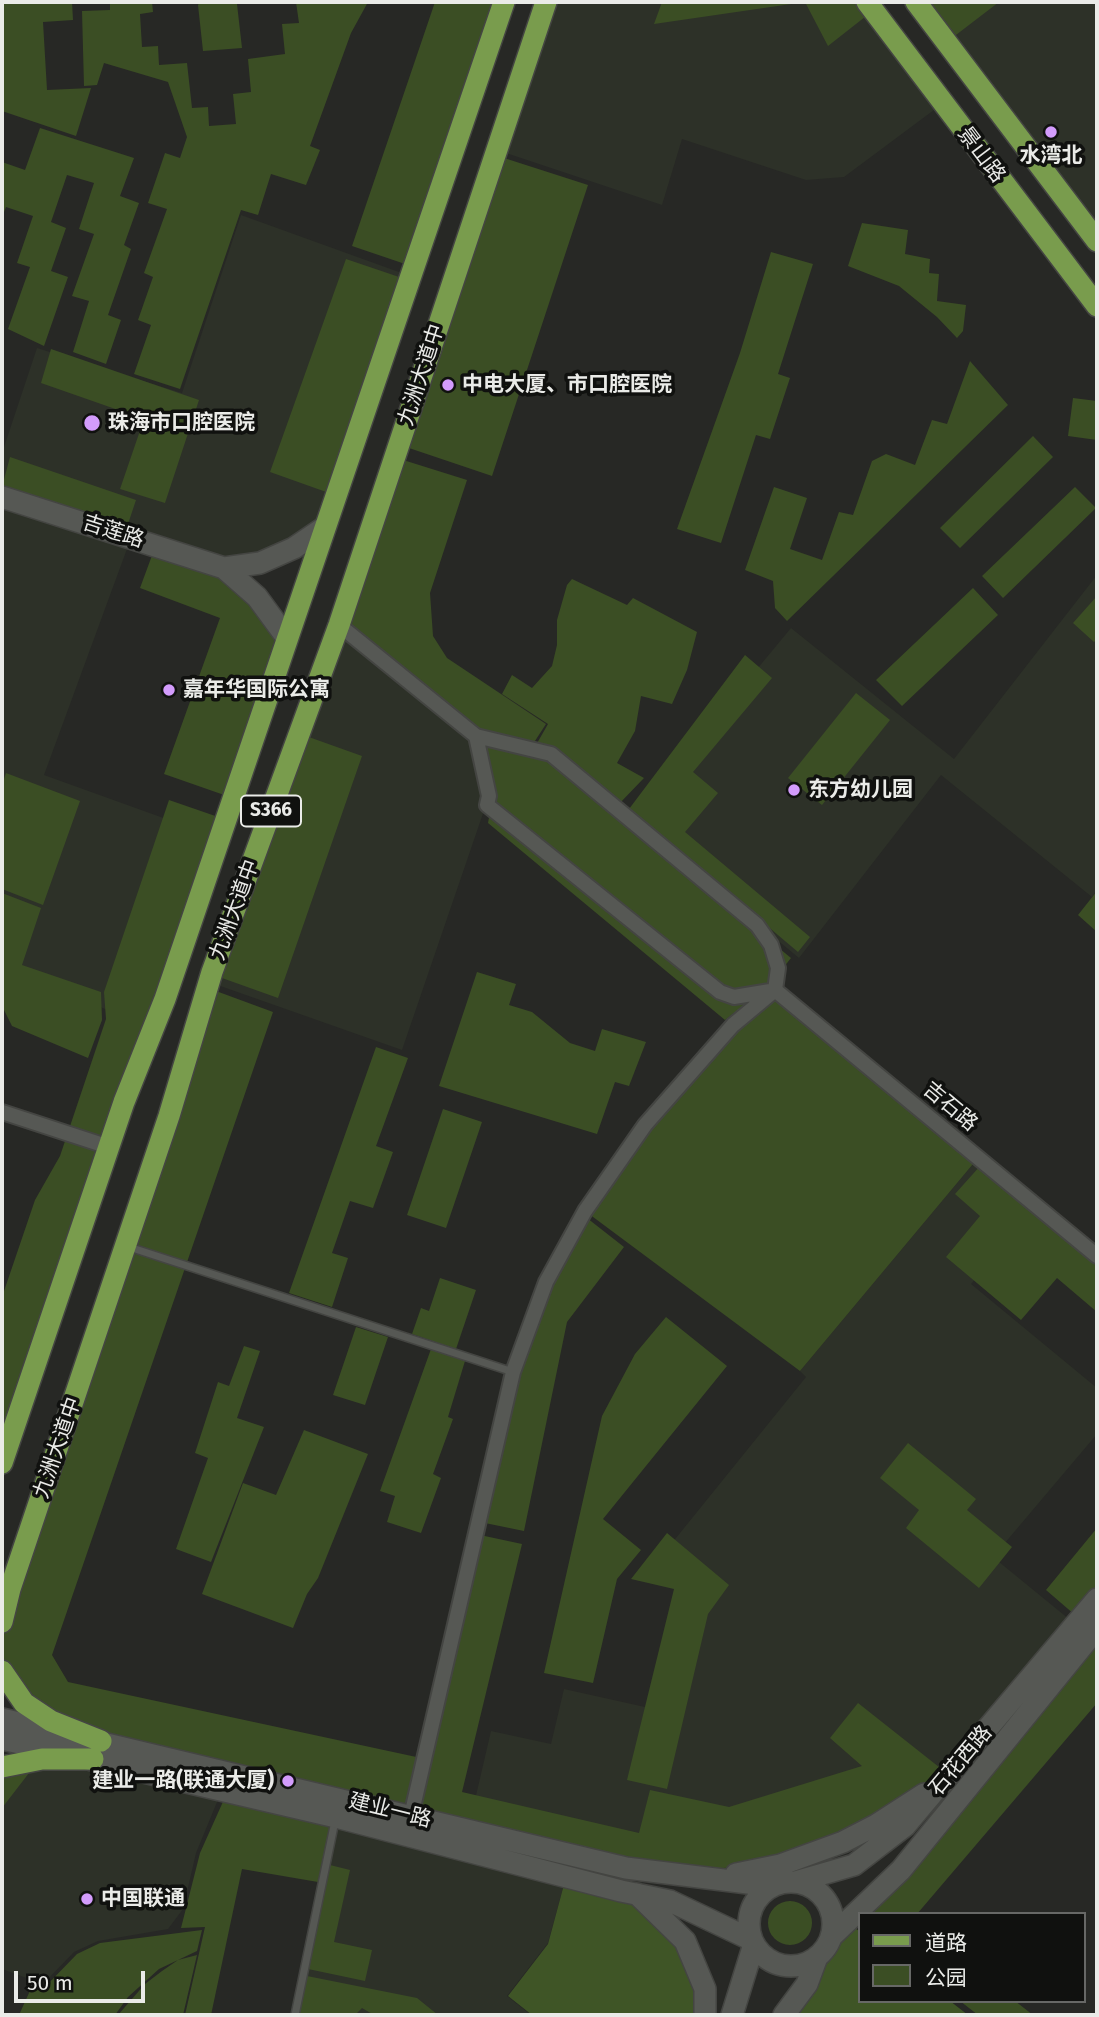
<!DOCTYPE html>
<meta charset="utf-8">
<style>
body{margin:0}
#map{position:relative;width:1099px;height:2017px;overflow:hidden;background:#272825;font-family:"Fira Sans","Noto Sans SC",sans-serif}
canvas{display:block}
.frame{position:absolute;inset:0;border:4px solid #eaebe8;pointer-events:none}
.legend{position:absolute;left:858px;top:1912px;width:228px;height:91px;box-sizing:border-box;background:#10110f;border:2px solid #676866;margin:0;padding:9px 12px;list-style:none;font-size:21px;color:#eaebe8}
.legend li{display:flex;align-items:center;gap:14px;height:35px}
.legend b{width:35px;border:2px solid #676866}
.scale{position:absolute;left:14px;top:1971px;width:131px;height:32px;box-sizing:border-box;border:4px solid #eaebe8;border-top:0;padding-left:9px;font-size:21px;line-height:24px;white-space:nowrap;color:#eaebe8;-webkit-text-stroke:5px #10110f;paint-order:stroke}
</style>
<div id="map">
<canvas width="1099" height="2017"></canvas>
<div class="frame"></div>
<ul class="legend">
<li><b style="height:9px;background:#799c4d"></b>道路</li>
<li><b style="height:19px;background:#3b4e24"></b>公园</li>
</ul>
<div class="scale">50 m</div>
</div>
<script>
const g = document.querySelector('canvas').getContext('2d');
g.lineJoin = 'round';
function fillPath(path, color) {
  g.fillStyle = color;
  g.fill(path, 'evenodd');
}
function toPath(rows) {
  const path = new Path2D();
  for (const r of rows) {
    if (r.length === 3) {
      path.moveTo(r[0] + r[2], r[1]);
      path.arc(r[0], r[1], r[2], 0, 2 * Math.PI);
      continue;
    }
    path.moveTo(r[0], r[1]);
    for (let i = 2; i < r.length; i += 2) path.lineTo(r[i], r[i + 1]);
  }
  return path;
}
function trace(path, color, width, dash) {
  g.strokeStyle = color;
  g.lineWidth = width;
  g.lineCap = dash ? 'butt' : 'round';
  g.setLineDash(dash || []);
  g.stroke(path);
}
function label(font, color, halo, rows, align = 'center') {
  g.font = font + ' "Fira Sans","Noto Sans SC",sans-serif';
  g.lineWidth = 7;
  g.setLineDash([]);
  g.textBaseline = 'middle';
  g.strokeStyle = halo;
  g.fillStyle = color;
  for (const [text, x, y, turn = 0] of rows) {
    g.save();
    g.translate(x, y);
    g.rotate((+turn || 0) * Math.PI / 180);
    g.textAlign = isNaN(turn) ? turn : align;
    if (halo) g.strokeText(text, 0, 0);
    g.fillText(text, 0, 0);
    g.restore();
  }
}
fillPath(toPath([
 [546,2,866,2,942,104,844,177,806,180,682,139,662,205,497,150],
 [916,2,1097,2,1097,240],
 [241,215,410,276,325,527,225,568,131,538,44,775,219,838,153,1031,2,962,2,453,37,348,182,393],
 [1097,575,1097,890,1092,897,941,775,799,958,632,820,791,628,954,759],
 [339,625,476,737,489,796,402,1050,209,982],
 [978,1158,1038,1207,971,1284,1097,1388,1097,1434,993,1557,1075,1624,957,1768,812,1854,696,1877,468,1830,491,1731,551,1744,564,1689,663,1711,690,1591,655,1564,806,1377,800,1371],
 [42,1759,222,1790,196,1853,183,1909,168,1929,98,1941,74,1952,43,1984,2,1969,2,1767],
 [337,1817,566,1877,548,1943,507,1996,531,2015,295,2015]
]), '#2d3128');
fillPath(toPath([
 [2,2,72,2,73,20,43,22,47,90,91,88,76,136,2,111],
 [110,2,152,2,153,12,140,14,142,47,158,46,159,65,187,63,192,108,208,107,209,126,236,124,233,94,251,92,248,59,285,54,282,24,299,23,296,2,368,2,351,33,310,146,320,150,306,185,271,174,258,215,241,210,180,389,134,374,151,325,138,320,153,277,144,273,167,209,148,203,165,153,180,158,187,137,168,82,104,63,97,85,84,86,82,11,110,10],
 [200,2,250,2,237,4,242,48,203,51,198,5],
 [435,2,485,2,496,6,408,265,352,246],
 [662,2,805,2,654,24],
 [805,2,862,2,870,13,828,46],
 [925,2,999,2,952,38],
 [40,128,134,158,120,196,139,203,124,245,131,249,108,315,121,320,106,364,73,352,89,301,72,296,94,234,79,229,94,183,67,175,51,222,66,228,51,271,68,277,44,346,8,329,30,267,17,263,33,216,6,207,2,217,2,162,25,170],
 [501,157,588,185,492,476,406,447],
 [862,223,908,230,905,254,930,259,929,273,939,274,937,301,966,305,963,331,957,338,937,317,899,286,848,266],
 [771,252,813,264,778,374,790,378,770,439,756,435,721,543,677,529,740,353],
 [346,259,405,279,329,493,270,472],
 [51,349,199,400,165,503,120,489,144,419,41,383],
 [970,361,1008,405,787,621,775,608,773,581,745,570,774,487,807,498,790,549,822,560,839,512,853,515,872,461,886,454,915,465,932,420,947,424],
 [1073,398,1097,401,1097,440,1068,436],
 [1033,436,1053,457,960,548,940,528],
 [10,457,136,500,126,530,2,487],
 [400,459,467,480,430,593,433,636,447,658,546,724,533,744,479,733,347,622],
 [1075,487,1096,508,1003,598,982,576],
 [154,550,222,573,253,602,282,643,227,796,164,774,220,618,140,588],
 [572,579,627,605,633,598,697,632,687,670,672,704,641,696,635,731,617,763,644,778,618,805,536,745,548,724,502,694,512,675,532,688,552,666,557,645,557,620,567,585],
 [973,588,998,615,902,706,876,680],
 [1097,596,1097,639,1094,642,1073,623],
 [745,655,772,678,693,772,718,793,685,832,810,937,798,952,629,809],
 [856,693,890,720,822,805,788,778],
 [306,736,362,756,278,998,222,978],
 [484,743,550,759,791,958,769,986,725,1020,488,823,493,795],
 [6,773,80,801,43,905,2,889,2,785],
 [169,800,224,819,2,1482,2,1297,35,1200,60,1156,106,1019,104,992],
 [1097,891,1097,932,1078,915],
 [2,893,41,908,22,965,101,992,102,1020,88,1058,12,1026,2,1006],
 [477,972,516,984,509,1005,532,1012,570,1043,595,1051,602,1029,646,1042,629,1086,615,1082,597,1134,439,1086],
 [775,990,978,1158,800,1371,585,1211,645,1125],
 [216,991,273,1012,52,1655,68,1682,421,1758,409,1808,104,1736,30,1701,2,1657,2,1615],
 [376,1047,408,1058,376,1146,393,1152,373,1208,350,1201,332,1253,348,1258,332,1307,289,1293],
 [443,1109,482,1122,446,1228,407,1215],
 [981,1165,1097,1263,1097,1312,1057,1278,1021,1320,946,1257,980,1216,955,1194],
 [587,1218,624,1247,567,1322,524,1531,485,1523,516,1374,552,1283],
 [440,1278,476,1290,456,1349,412,1334,421,1308,429,1311],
 [666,1317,727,1366,603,1519,641,1550,617,1579,593,1683,544,1673,602,1416,635,1354],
 [356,1327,388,1337,365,1405,333,1395],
 [244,1346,260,1351,237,1418,264,1427,211,1562,176,1549,208,1458,195,1453,218,1382,229,1386],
 [431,1349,465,1361,448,1417,453,1419,433,1474,441,1478,421,1533,387,1522,395,1496,380,1491],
 [304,1430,368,1454,318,1578,307,1594,293,1628,202,1594,243,1483,276,1495],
 [908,1443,976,1499,967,1510,1012,1547,979,1588,906,1528,919,1510,880,1478],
 [1097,1528,1097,1590,1075,1615,1046,1590],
 [667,1533,729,1585,708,1614,667,1789,627,1780,674,1589,631,1579],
 [480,1535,522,1544,462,1792,639,1833,650,1790,729,1807,862,1766,830,1738,858,1703,944,1771,906,1798,844,1835,743,1866,697,1871,637,1863,418,1809],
 [1097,1636,1097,1703,917,1914,860,1914],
 [20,1763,29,1773,2,1808,2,1769],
 [226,1795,331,1822,318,1882,242,1869,211,2015,185,2015,205,1927,181,1928,200,1853],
 [330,1865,350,1870,334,1942,372,1950,365,1981,308,1969],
 [790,1923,22],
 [202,1930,197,1951,159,1969,128,1997,115,2015,19,2015,33,1984,44,1988,77,1954,100,1943],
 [197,1955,183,2015,118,2015,145,1984,162,1971,178,1960],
 [307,1976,417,1998,438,2015,374,2015,362,2008,355,2015,299,2015],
 [960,2001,1015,2001,1033,2015,978,2015]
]), '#3b4e24');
fillPath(toPath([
 [566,1877,637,1895,685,1941,705,2015,532,2015,508,1996,548,1944],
 [847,1922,859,1931,859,2001,950,2001,968,2015,784,2015,818,1957]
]), '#3f5526');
const lane = toPath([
 [126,1246,513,1372],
 [295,2015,335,1821]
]);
const street = toPath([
 [339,625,476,736,551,754,757,925,771,945,778,968,775,990,733,1025,645,1125,585,1211,546,1282,513,1372,411,1816],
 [476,736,489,796,487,805,720,992,734,997,770,991],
 [775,990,1097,1256],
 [2,1112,109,1147]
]);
const secondary = toPath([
 [2,497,224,568,257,597,287,638],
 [224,568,260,563,294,548,325,527],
 [2,1719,626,1868,756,1884,781,1883],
 [2,1739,336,1817,621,1891,670,1901,752,1940],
 [736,1874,780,1865,843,1842,876,1825,924,1794],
 [795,1882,854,1865,905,1826,1097,1599],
 [791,1924,42],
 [637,1894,685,1941,705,1989,705,2015],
 [831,1937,901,1870,1097,1628],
 [732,2015,754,1944],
 [784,2015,807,1984,817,1957]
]);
const primary = toPath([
 [867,2,1097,306],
 [916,2,1097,241],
 [2,1463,124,1102,165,999,504,2],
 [2,1622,10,1589,169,1116,212,972,339,625,546,2],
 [2,1671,24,1703,51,1721,101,1741],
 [2,1767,42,1759,93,1759]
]);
trace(lane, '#444542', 10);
trace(street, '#444542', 18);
trace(secondary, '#444542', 24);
trace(primary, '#444542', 24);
trace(lane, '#565854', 7);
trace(street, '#565854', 14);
trace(secondary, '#565854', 21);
trace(primary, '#799c4d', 21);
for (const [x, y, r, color] of [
 [1051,132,7,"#d39cfc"],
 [448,385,7,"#d39cfc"],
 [92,423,9,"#d39cfc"],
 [169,690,7,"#d39cfc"],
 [794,790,7,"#d39cfc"],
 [288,1781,7,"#d39cfc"],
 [87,1899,7,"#d39cfc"]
]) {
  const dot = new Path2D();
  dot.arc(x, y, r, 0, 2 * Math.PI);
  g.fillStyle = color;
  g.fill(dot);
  trace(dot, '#10110f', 2.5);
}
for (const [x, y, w] of [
 [271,811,60]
]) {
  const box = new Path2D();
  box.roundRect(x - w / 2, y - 15.5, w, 31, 5);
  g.fillStyle = '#10110f';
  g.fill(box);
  trace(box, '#eaebe8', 2);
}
label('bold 19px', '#eaebe8', null, [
 ["S366",271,811]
]);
label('21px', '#eaebe8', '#10110f', [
 ["景山路",981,155,53],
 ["九洲大道中",422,375,-72],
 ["吉莲路",113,532,18],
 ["九洲大道中",235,910,-70],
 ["吉石路",950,1107,40],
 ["九洲大道中",58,1448,-71],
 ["石花西路",961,1761,-50],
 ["建业一路",390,1811,14]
]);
label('bold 21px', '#eaebe8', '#10110f', [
 ["水湾北",1051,156,"center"],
 ["中电大厦、市口腔医院",462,385],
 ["珠海市口腔医院",108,423],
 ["嘉年华国际公寓",183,690],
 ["东方幼儿园",808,790],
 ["建业一路(联通大厦)",274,1781,"right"],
 ["中国联通",101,1899]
], 'left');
</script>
